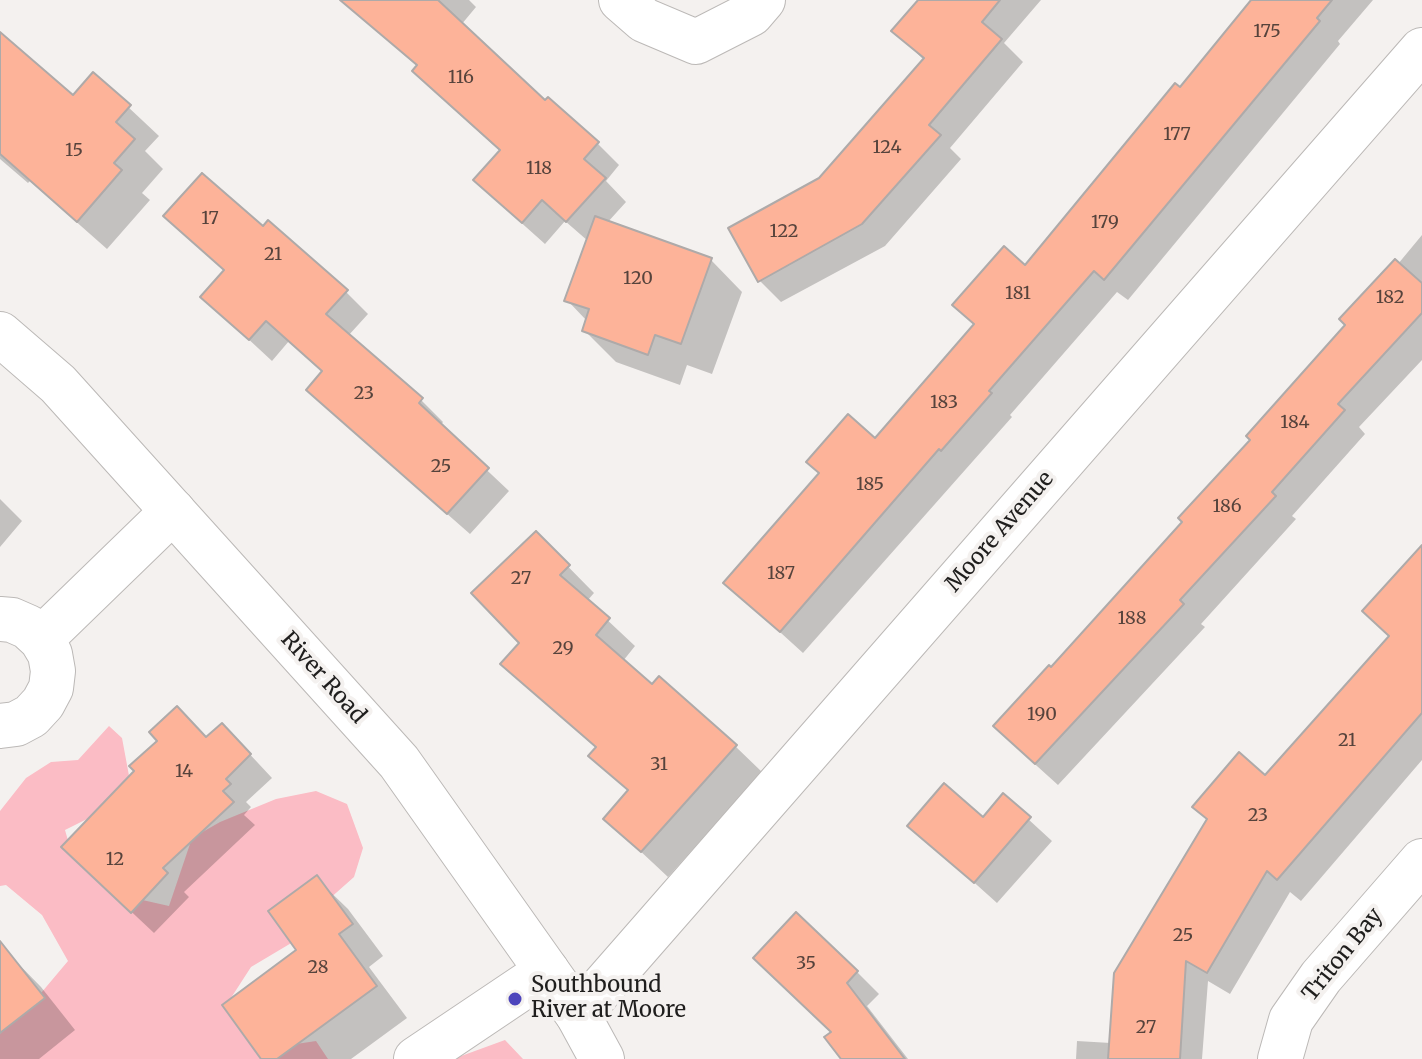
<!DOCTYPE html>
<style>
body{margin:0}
canvas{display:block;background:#f4f1ef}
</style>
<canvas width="1422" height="1059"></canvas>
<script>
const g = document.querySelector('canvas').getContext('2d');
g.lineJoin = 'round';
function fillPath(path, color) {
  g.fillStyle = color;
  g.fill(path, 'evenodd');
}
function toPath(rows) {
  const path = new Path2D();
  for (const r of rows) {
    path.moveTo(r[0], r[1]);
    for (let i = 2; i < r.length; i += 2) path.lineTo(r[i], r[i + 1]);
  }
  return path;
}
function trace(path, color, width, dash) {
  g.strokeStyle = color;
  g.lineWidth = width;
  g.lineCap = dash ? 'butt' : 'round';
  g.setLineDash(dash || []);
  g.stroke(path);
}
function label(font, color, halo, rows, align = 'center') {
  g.font = font + ' Merriweather,serif';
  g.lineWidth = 8;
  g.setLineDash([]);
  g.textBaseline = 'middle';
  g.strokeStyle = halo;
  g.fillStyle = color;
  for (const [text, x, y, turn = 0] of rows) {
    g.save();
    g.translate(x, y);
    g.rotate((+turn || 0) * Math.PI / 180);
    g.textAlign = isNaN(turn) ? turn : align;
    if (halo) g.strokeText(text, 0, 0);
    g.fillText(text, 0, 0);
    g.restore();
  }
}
fillPath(toPath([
 [109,726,122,738,130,781,91,817,65,830,73,858,138,899,169,906,192,838,220,822,276,799,316,791,347,804,363,848,354,877,319,908,298,939,251,967,229,1001,283,1046,316,1041,328,1059,0,1059,0,1034,36,999,68,961,42,915,6,885,0,886,0,811,26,778,51,762,78,760],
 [505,1040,523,1059,453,1059]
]), '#fbbcc5');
fillPath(toPath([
 [341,0,469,0,476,7,461,25,545,102,597,143,619,165,606,181,626,202,607,223,711,260,742,292,712,374,687,365,680,385,616,362,584,330,587,321,567,300,588,241,565,221,545,244,498,202,476,180,501,152,436,93,418,67],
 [921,0,1041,0,1004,43,1023,62,950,148,961,159,885,246,781,302,759,280,820,180,924,60,894,31],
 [1253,0,1373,0,1338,41,1340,44,1128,300,1117,292,1010,415,1012,417,803,653,726,583,875,441,975,326,954,305,1025,268,1180,90],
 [0,34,73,98,94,75,159,136,145,151,163,169,142,193,150,200,107,249,30,181,28,183,0,159],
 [166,216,263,229,346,292,368,314,348,336,421,400,443,422,440,426,509,491,470,534,331,412,324,373,289,341,272,361,203,297,225,272],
 [1422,235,1422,360,1359,427,1365,434,1292,516,1296,519,1201,624,1205,627,1058,785,1017,748,1051,670,1184,522],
 [0,499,22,521,0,547],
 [536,534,594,593,587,601,635,646,623,661,652,687,735,746,762,772,668,877,606,819,629,792,591,756,597,749,503,664,522,643],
 [1422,581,1422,760,1301,901,1290,892,1230,994,1208,981,1202,1059,1076,1059,1077,1041,1111,1043,1266,778,1391,637],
 [207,739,244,748,272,778,246,802,251,807,244,815,255,825,184,892,189,897,154,933,86,869],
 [1003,796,1052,841,997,903,910,825,983,819],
 [316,878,348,909,383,956,369,967,407,1018,351,1059,264,1059,299,950],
 [0,945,41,987,75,1030,39,1059,0,1059],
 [857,972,879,994,867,1006,908,1059,842,1059,833,1032,778,980]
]), '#0003');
const building = toPath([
 [340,0,438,0,545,100,548,97,599,142,584,159,606,178,566,222,542,200,522,223,473,180,500,150,412,71,417,65,340,0],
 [918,0,1000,0,982,22,1002,39,929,125,941,135,862,224,758,282,728,228,819,178,924,58,891,31,918,0],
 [1251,0,1332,0,1317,18,1320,21,1104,280,1094,271,989,391,992,393,941,451,939,449,780,632,723,583,819,473,806,462,848,414,875,438,974,324,952,305,1004,246,1025,265,1175,83,1180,87,1251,0],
 [0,32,73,95,93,72,131,105,116,122,135,139,114,163,122,170,77,222,0,154,0,32],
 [202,173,263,226,268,220,348,290,326,314,423,398,419,403,489,468,447,514,306,390,322,371,266,321,249,340,200,297,224,270,163,216,202,173],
 [595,216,712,258,681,344,655,335,648,355,582,331,589,309,564,301,595,216],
 [1395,259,1422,283,1422,313,1338,404,1345,410,1272,492,1276,496,1180,600,1184,604,1035,764,993,726,1049,665,1051,667,1182,522,1178,518,1250,440,1246,436,1345,325,1339,319,1395,259],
 [536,531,570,565,560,575,610,618,596,635,652,684,659,676,737,745,641,852,603,819,628,790,588,756,596,747,500,664,519,643,471,593,536,531],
 [1422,545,1422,713,1277,880,1267,871,1207,973,1186,961,1180,1059,1108,1059,1114,973,1207,819,1192,807,1239,752,1265,775,1389,636,1362,611,1422,545],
 [177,706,206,737,222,723,251,754,226,779,231,784,223,791,234,802,163,868,168,873,131,913,61,847,134,771,129,766,157,741,149,732,177,706],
 [944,783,983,817,1003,793,1031,817,974,883,907,826,944,783],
 [317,875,353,924,339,934,377,986,277,1059,261,1059,222,1005,296,950,268,911,317,875],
 [796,912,858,971,847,983,905,1059,841,1059,824,1037,831,1032,753,958,796,912],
 [0,941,45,998,0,1033,0,941]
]);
fillPath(building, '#fdb399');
trace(building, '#aeaaa9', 2);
const minor = toPath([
 [621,0,644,20,696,42,751,14,763,0],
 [0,619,12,620,28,627,41,639,50,654,53,671,51,688,43,703,31,716,16,724,0,726],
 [41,639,173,511],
 [578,1015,1422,50],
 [416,1059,547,971],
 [1280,1059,1291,1020,1321,977,1422,861]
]);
const tertiary = toPath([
 [0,334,58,384,399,762,578,1015,602,1059]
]);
trace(minor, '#bcb9b7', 46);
trace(tertiary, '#bcb9b7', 46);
trace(minor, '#fff', 44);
trace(tertiary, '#fff', 44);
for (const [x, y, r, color] of [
 [515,999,8,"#4d45bc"]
]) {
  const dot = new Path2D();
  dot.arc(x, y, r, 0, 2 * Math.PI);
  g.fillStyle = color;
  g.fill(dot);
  trace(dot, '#f4f1ef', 3);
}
label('18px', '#56433c', null, [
 ["175",1267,32],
 ["116",461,78],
 ["177",1177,135],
 ["124",887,148],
 ["15",74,151],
 ["118",539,169],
 ["17",210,219],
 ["179",1105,223],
 ["122",784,232],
 ["21",273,255],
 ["120",638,279],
 ["181",1018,294],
 ["182",1390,298],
 ["23",364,394],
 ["183",944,403],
 ["184",1295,423],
 ["25",441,467],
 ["185",870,485],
 ["186",1227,507],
 ["187",781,574],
 ["27",521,579],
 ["188",1132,619],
 ["29",563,649],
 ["190",1042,715],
 ["21",1347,741],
 ["31",659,765],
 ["14",184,772],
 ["23",1258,816],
 ["12",115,860],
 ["25",1183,936],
 ["35",806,964],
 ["28",318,968],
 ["27",1146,1028]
]);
label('22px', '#1f1e1d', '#f4f1ef', [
 ["Moore Avenue",1000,532,-49],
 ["River Road",323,678,48],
 ["Triton Bay",1343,955,-51]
]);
label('22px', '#1f1e1d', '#f4f1ef', [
 ["Southbound",531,986],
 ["River at Moore",531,1011]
], 'left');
</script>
